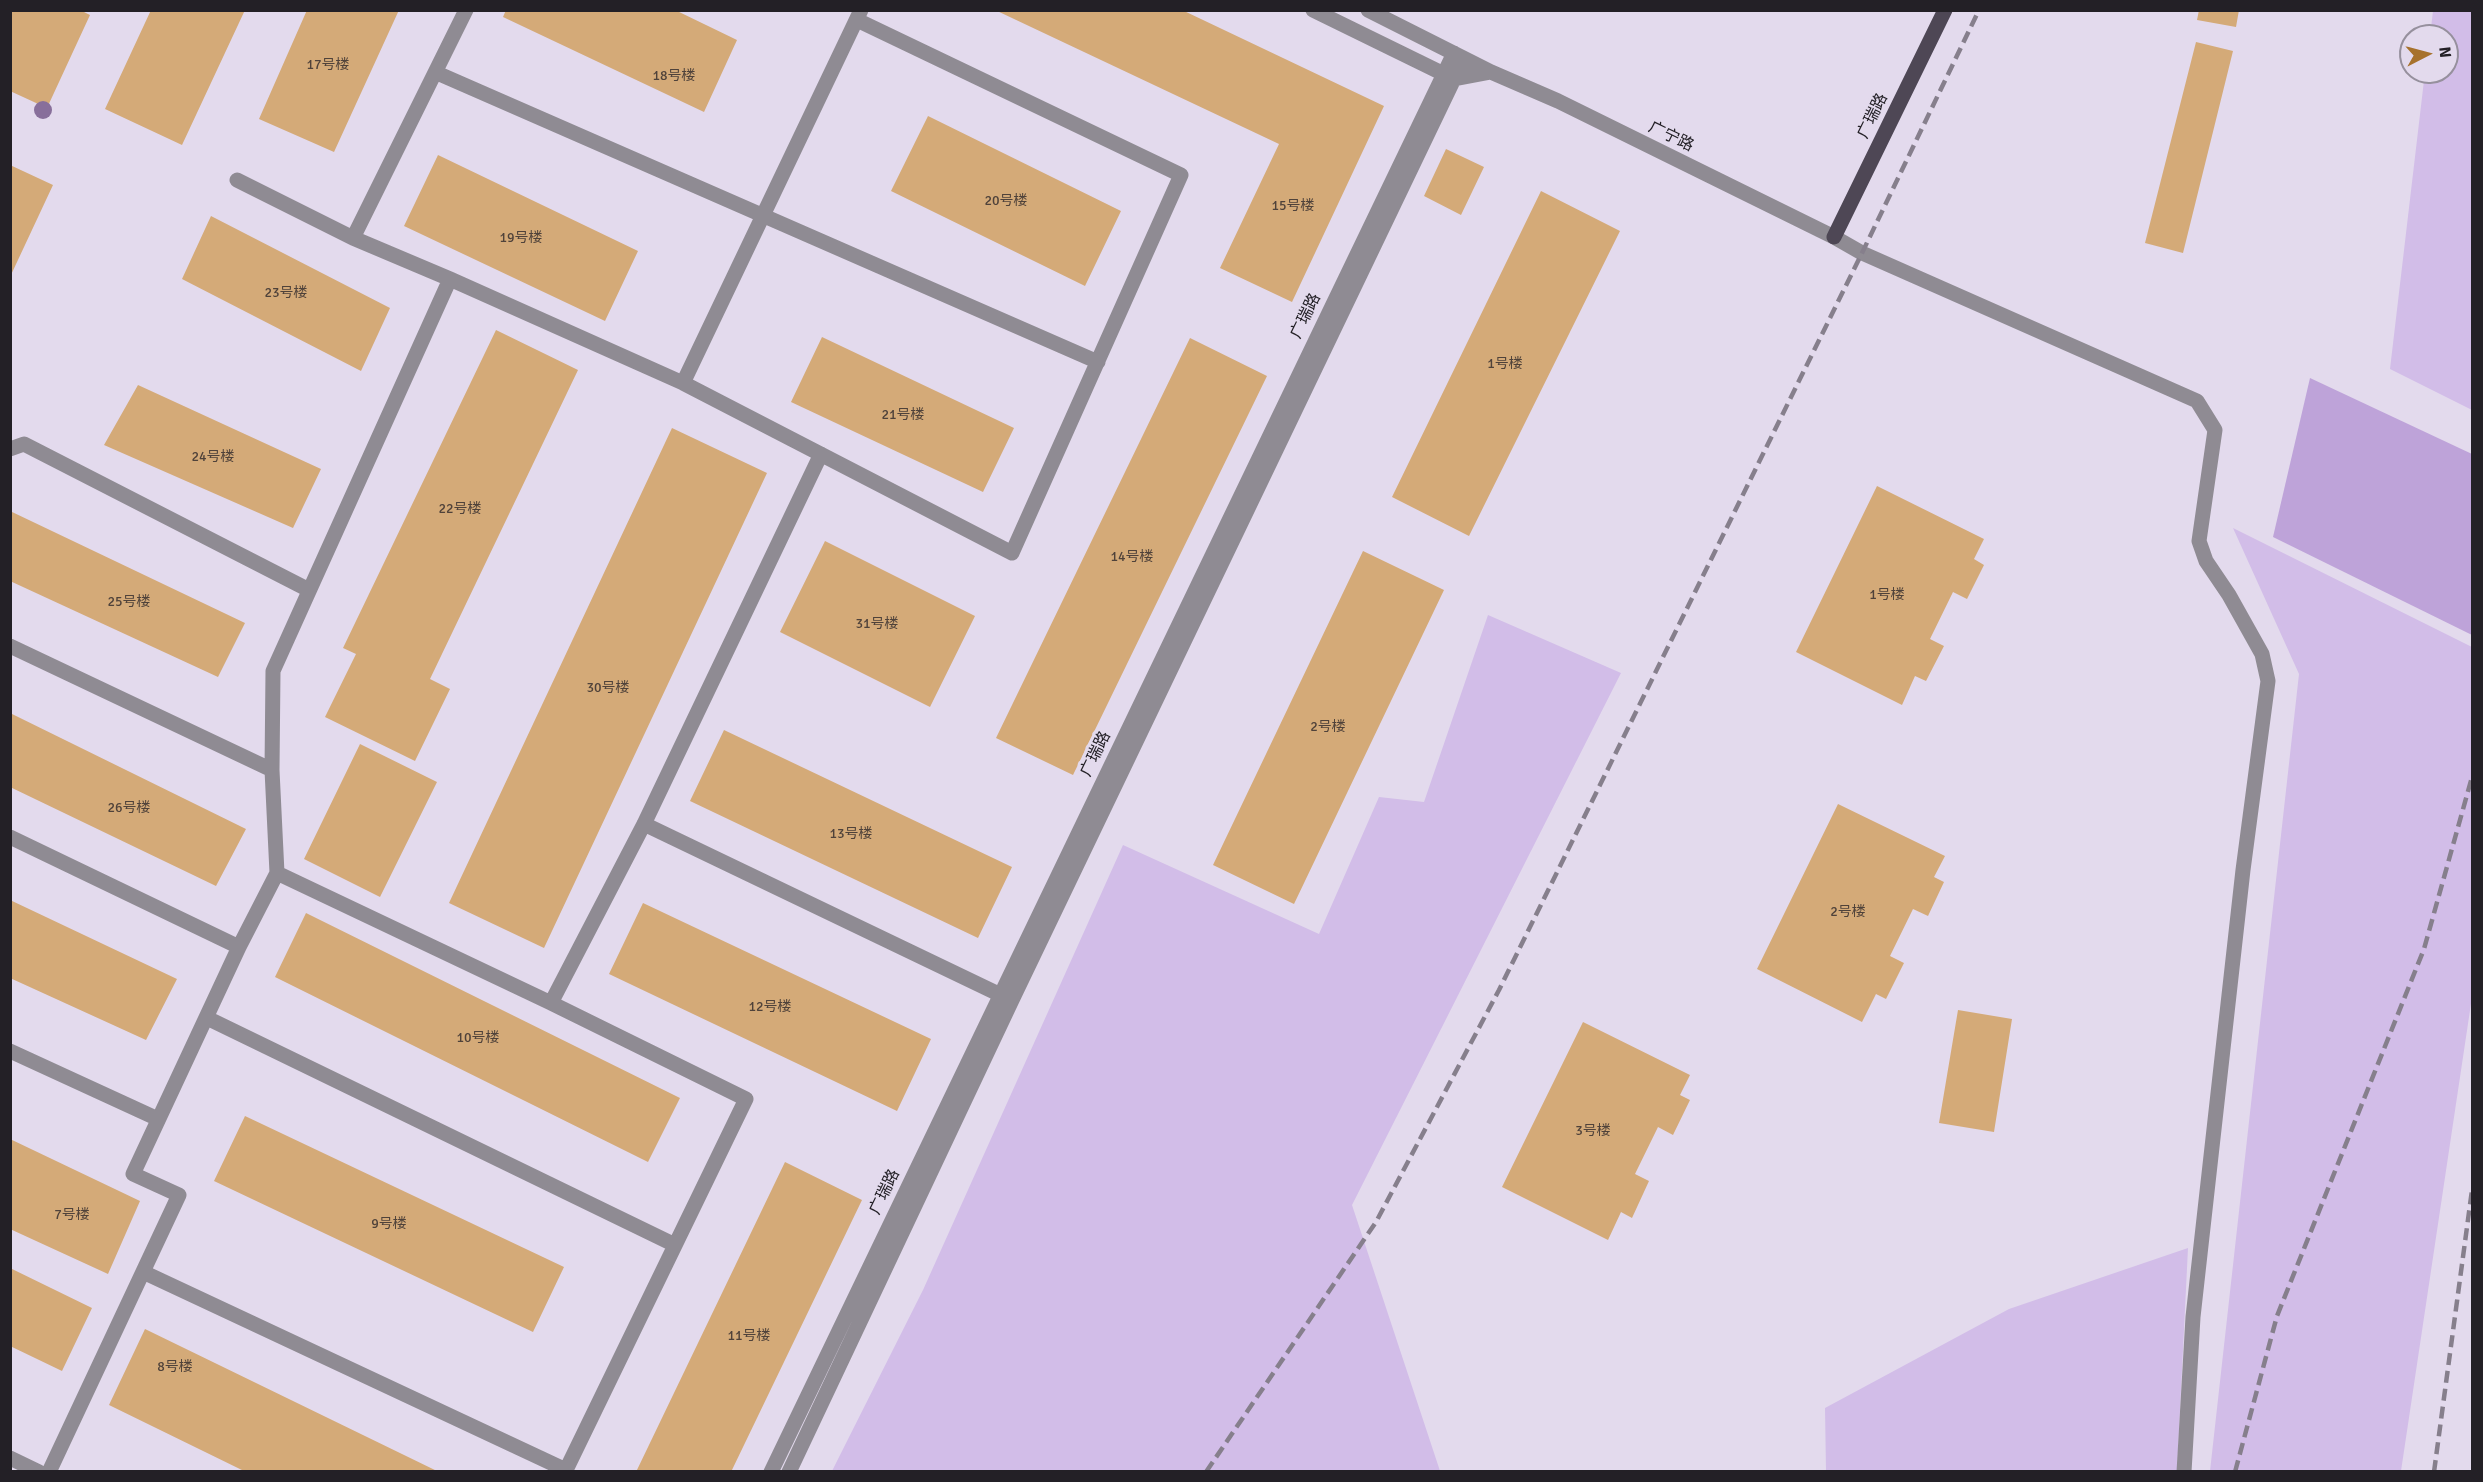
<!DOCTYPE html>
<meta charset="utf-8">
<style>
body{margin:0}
#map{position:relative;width:2483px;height:1482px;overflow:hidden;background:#e3daed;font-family:Signika,sans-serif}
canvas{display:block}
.frame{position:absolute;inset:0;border:12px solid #232026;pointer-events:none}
.north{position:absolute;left:2399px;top:24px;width:60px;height:60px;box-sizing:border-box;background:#e3daed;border:2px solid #96909d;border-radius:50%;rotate:84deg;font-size:16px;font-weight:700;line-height:24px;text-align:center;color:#232026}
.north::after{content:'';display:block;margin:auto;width:21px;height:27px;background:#a7722c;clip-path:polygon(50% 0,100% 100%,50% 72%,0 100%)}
</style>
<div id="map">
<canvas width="2483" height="1482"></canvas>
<div class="frame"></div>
<div class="north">N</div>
</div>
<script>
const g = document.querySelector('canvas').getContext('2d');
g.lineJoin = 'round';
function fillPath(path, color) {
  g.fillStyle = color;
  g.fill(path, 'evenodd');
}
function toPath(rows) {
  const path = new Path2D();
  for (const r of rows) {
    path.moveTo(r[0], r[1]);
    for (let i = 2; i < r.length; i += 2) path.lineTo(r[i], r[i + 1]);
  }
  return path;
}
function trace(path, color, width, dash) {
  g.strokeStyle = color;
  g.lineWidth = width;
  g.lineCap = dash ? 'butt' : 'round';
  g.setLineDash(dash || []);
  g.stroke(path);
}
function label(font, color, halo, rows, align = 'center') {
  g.font = font + ' Signika,"Noto Sans SC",sans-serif';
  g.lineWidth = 6;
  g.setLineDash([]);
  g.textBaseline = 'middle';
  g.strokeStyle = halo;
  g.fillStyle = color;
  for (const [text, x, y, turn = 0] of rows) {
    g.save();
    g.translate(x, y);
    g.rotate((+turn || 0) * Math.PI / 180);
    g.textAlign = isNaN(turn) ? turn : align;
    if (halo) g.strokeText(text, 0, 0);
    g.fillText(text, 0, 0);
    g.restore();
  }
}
fillPath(toPath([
 [2433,11,2472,11,2472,410,2390,369,2425,72,2447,72,2447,36,2430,36],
 [2233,528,2472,647,2472,997,2401,1471,2210,1471,2299,674],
 [1488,615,1621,673,1352,1205,1440,1471,832,1471,923,1290,1123,845,1319,934,1379,797,1424,802],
 [2188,1248,2177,1471,1826,1471,1825,1408,2009,1309]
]), '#d2bde8');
fillPath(toPath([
 [2310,378,2472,454,2472,635,2273,537]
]), '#bea3d9');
fillPath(toPath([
 [10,10,80,10,90,15,47,108,10,91],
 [151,10,245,10,182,145,105,109],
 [307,10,399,10,334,152,259,119],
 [506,10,675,10,737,40,704,112,503,17],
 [995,10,1182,10,1384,106,1292,302,1220,268,1279,144],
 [2199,10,2239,10,2236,27,2197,20],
 [2196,42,2233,51,2183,253,2145,243],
 [928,116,1121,211,1085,286,891,191],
 [1446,149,1484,167,1461,215,1424,196],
 [438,155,638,251,605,321,404,226],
 [10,165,53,185,10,277],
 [1541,191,1620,231,1469,536,1392,497],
 [211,216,390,308,361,371,182,279],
 [496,330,578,370,430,679,450,689,415,761,325,717,356,654,343,648],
 [822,337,1014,428,983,492,791,402],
 [1190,338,1267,376,1073,775,996,738],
 [138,385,321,469,293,528,104,445],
 [672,428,767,473,544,948,449,903],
 [1877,486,1984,539,1974,559,1984,565,1967,599,1953,592,1930,639,1944,646,1926,681,1915,676,1902,705,1796,652],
 [10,511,245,623,218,677,10,581],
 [825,541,975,616,930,707,780,632],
 [1363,551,1444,590,1294,904,1213,865],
 [10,713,246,829,216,886,10,787],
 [724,730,1012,867,978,938,690,801],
 [360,744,437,782,380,897,304,859],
 [1838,804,1945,856,1934,877,1944,882,1928,916,1913,909,1890,956,1904,963,1886,999,1876,994,1862,1022,1757,969],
 [10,900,177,979,146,1040,10,978],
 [643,903,931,1039,897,1111,609,974],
 [306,913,680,1098,648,1162,275,977],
 [1958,1010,2012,1019,1994,1132,1939,1123],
 [1583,1022,1690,1075,1680,1095,1690,1100,1673,1135,1658,1127,1635,1174,1649,1181,1632,1218,1621,1212,1608,1240,1502,1187],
 [245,1116,564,1267,533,1332,214,1181],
 [10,1139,140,1201,108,1274,10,1229],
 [785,1162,862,1200,731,1472,636,1472],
 [10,1268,92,1308,62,1371,10,1346],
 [145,1329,439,1472,246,1472,109,1405]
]), '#d4aa78');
trace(toPath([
 [1313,10,1454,79,1491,72],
 [1368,10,1491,72,1558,101,1834,237,1862,253,2197,401,2215,430,2199,541,2206,561,2229,595,2262,654,2268,681,2243,870,2193,1317,2184,1472],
 [437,73,1098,362],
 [237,180,353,238,450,279,683,383,1012,553,1181,175,857,20],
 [353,238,466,10],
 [683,383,861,10],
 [10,449,24,444,309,590],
 [10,646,272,770],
 [644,824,1009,999],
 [10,837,239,947],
 [277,873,551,1003,644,824,821,454],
 [207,1018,675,1245],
 [10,1051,158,1119],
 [143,1272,566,1470,746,1099,551,1003],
 [10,1458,39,1472],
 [49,1472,179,1195,133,1174,239,947,277,873,272,770,273,671,450,279],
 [771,1472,1454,53],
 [789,1472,1012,1000,1454,79,1465,59]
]), '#8f8b93', 15);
trace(toPath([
 [1834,237,1945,10]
]), '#4e4755', 15);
trace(toPath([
 [1206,1472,1376,1222,1499,990,1862,253,1979,10],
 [2235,1472,2277,1316,2424,949,2472,777],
 [2434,1472,2472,1190]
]), '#867f8c', 4.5, [12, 6]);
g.fillStyle = '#886f9b';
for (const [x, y] of [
 [43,110]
]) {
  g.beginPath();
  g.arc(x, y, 9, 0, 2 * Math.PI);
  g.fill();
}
label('14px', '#4f423a', null, [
 ["17号楼",328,65],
 ["18号楼",674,76],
 ["20号楼",1006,201],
 ["15号楼",1293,206],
 ["19号楼",521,238],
 ["23号楼",286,293],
 ["1号楼",1505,364],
 ["21号楼",903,415],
 ["24号楼",213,457],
 ["22号楼",460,509],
 ["14号楼",1132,557],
 ["1号楼",1887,595],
 ["25号楼",129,602],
 ["31号楼",877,624],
 ["30号楼",608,688],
 ["2号楼",1328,727],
 ["26号楼",129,808],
 ["13号楼",851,834],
 ["2号楼",1848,912],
 ["12号楼",770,1007],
 ["10号楼",478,1038],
 ["3号楼",1593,1131],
 ["7号楼",72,1215],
 ["9号楼",389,1224],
 ["11号楼",749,1336],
 ["8号楼",175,1367]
]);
label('16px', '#232026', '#e3daed', [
 ["广瑞路",1873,116,-64],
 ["广宁路",1671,137,26],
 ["广瑞路",1306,316,-64],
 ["广瑞路",1096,754,-64],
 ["广瑞路",885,1192,-64]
]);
</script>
